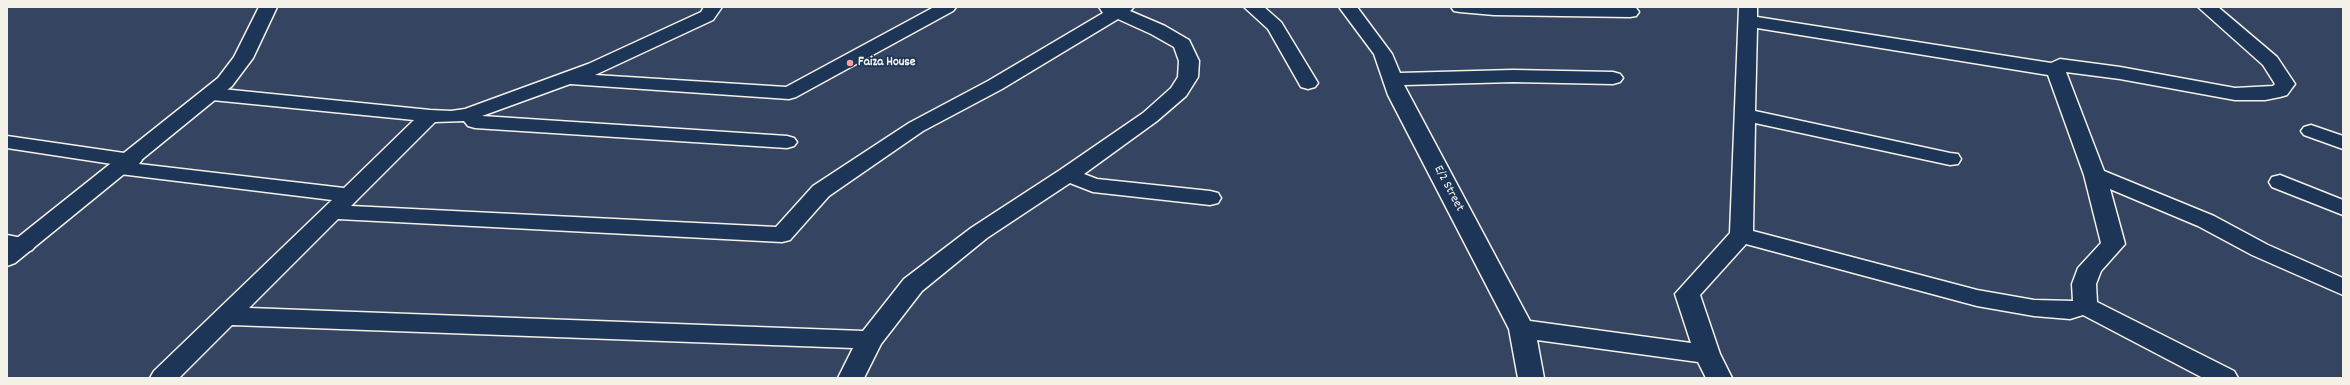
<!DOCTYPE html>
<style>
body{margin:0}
#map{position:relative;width:2350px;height:385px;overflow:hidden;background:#344461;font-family:Dekko,sans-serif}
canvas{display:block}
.frame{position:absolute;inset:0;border:8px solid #f4f1e8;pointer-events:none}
</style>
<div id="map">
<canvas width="2350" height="385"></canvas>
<div class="frame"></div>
</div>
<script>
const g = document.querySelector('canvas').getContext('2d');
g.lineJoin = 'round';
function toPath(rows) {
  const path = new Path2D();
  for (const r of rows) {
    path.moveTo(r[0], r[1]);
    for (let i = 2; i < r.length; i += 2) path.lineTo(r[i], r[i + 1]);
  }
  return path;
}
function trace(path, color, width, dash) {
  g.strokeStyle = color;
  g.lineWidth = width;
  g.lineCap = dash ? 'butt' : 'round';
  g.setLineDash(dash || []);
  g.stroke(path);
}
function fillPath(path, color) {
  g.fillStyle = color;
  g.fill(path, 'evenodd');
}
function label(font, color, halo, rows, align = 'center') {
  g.font = font + ' Dekko,sans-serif';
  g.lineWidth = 3.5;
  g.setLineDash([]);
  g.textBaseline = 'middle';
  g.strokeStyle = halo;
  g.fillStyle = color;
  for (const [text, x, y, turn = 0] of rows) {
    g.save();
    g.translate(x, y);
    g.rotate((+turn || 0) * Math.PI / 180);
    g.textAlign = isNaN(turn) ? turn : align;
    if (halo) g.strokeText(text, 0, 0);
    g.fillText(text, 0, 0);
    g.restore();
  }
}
const street = toPath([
 [704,7,722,7,713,20,595,75,786,87,934,7,956,7,953,11,796,97,789,99,570,84,482,116,787,136,794,138,797,142,794,146,787,148,475,128,468,126,464,121,435,122,351,206,776,227,813,186,909,123,988,81,1103,13,1099,7,1134,7,1130,11,1165,26,1189,40,1199,61,1198,77,1186,96,1157,121,1084,174,1097,179,1210,191,1218,193,1221,198,1218,203,1210,205,1093,192,1070,183,987,238,922,291,881,344,864,378,838,378,853,348,232,325,179,378,150,378,154,371,332,200,120,174,112,173,109,168,112,164,7,148,7,136,131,154,139,155,142,160,139,164,344,188,414,120,212,100,205,98,202,94,205,90,212,88,430,110,451,111,465,109,588,64,701,12,704,7],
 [1118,19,1151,34,1174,47,1179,61,1178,77,1171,88,1143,113,1060,170,971,228,904,279,863,331,249,308,338,219,782,242,790,240,829,196,923,131,1002,89,1118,19],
 [1244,7,1264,7,1281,22,1318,83,1315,87,1308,89,1301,87,1268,29,1244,7],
 [1339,7,1357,7,1392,54,1400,73,1513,70,1613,72,1620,74,1623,78,1620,82,1613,84,1513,82,1404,85,1530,321,1691,343,1675,294,1730,233,1739,7,1757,7,1757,17,2051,63,2060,59,2120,67,2235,88,2273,86,2275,84,2263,65,2198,7,2218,7,2277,57,2295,84,2292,88,2287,95,2280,97,2265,100,2235,100,2120,79,2066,72,2104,171,2214,216,2268,245,2343,278,2343,295,2252,255,2198,226,2110,189,2125,244,2101,271,2096,284,2097,302,2234,371,2238,378,2203,378,2083,315,2070,319,2034,316,1977,306,1746,244,1700,295,1720,354,1732,378,1706,378,1698,362,1537,340,1544,378,1518,378,1509,329,1388,95,1374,54,1339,7],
 [1757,28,2048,75,2084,175,2101,243,2078,268,2072,284,2073,301,2034,300,1977,290,1753,231,1755,123,1950,165,1958,164,1961,159,1958,154,1950,153,1755,111,1757,28],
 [1451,7,1632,7,1636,8,1639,12,1636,16,1630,17,1494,15,1460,12,1454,11,1451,7],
 [2311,125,2343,136,2343,149,2304,135,2301,131,2304,127,2311,125],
 [2280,175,2343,200,2343,215,2272,187,2269,182,2272,177,2280,175],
 [7,235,32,240,36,245,32,250,24,253,7,249,7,235]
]);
const secondary = toPath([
 [259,7,277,7,253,58,232,86,15,263,7,266,7,246,218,78,234,57,259,7]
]);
trace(street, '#f4f1e8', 3);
trace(secondary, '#f4f1e8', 3);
fillPath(street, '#1d3557');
fillPath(secondary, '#1d3557');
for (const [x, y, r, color] of [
 [850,63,4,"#ff9aa2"]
]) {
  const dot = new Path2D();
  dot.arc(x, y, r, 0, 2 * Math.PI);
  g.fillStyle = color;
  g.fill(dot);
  trace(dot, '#1d3557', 1.5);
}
label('bold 13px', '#f4f1e8', '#1d3557', [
 ["Faiza House",858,63]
], 'left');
label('13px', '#f4f1e8', '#1d3557', [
 ["E/2 Street",1448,189,62]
]);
</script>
